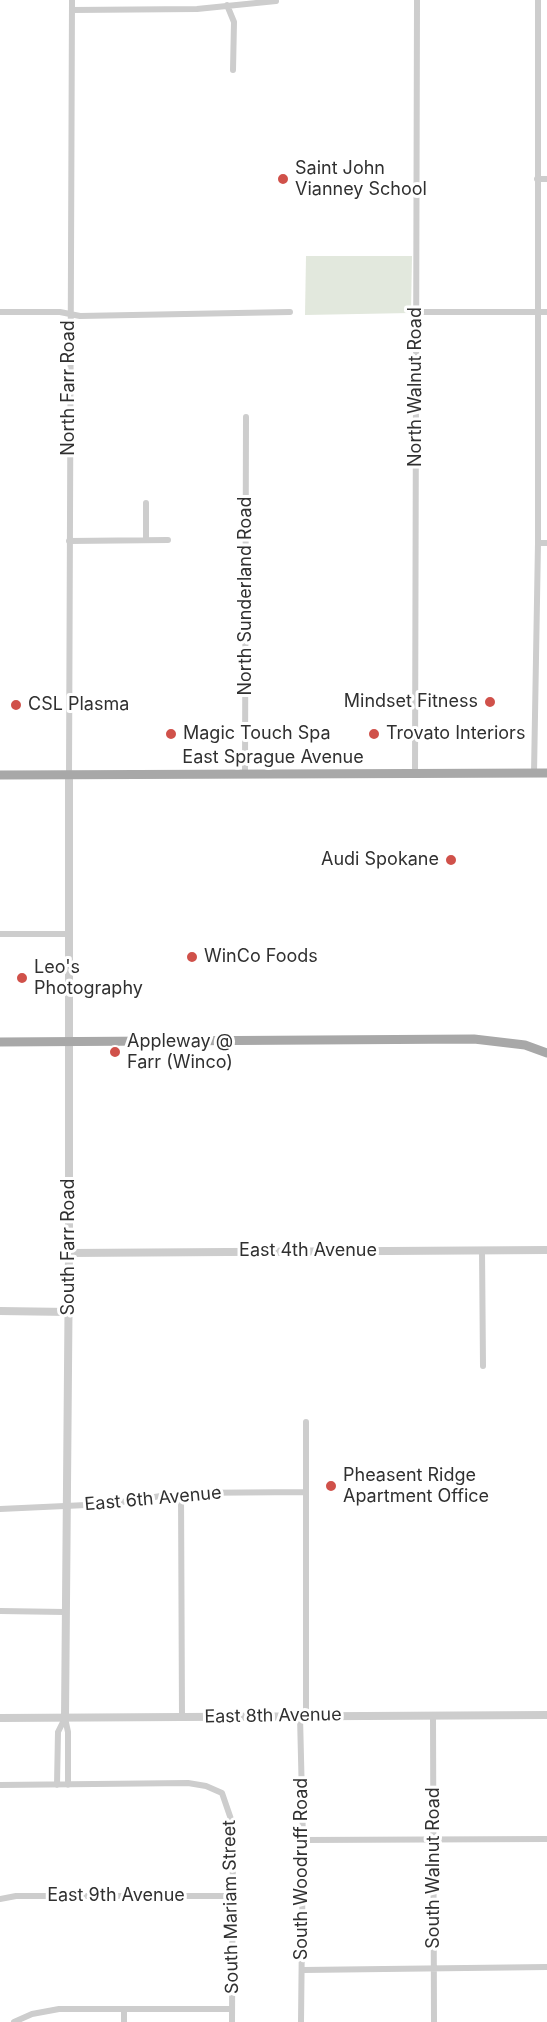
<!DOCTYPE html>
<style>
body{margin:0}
canvas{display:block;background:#fff}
</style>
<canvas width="547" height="2022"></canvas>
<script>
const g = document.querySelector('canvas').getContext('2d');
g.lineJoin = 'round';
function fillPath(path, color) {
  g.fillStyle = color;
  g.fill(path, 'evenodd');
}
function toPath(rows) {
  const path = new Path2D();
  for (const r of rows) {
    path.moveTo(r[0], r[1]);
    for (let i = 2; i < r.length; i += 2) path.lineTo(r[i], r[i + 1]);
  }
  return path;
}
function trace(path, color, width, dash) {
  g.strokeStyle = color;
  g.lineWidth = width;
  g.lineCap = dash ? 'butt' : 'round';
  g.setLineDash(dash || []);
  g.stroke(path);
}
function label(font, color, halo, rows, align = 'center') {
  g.font = font + ' Inter,sans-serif';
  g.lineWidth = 6;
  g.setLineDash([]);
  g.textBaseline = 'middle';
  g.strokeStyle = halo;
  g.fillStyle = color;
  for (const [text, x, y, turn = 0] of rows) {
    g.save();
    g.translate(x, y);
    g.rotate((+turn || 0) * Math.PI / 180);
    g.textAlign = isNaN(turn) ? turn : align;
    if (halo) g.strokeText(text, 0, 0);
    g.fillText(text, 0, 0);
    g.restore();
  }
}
fillPath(toPath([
 [306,256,412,256,411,313,305,315]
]), '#e2e8dd');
trace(toPath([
 [227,5,234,22,233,70],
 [72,10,197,9,276,1],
 [537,179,547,179],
 [0,312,60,312,80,316,290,312],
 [416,312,547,312],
 [146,503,146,540],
 [69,541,168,540],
 [538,543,547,543],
 [534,773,538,543,538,0],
 [415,774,417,0],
 [245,775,246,417],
 [69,776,72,0],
 [0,934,68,934],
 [482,1250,483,1366],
 [306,1422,306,1716],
 [181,1493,182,1718],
 [0,1509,108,1504,181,1493,306,1492],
 [0,1611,65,1612],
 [433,1715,434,2022],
 [300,1716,303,1840,301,2022],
 [65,1718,68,1732,68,1785],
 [0,1785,188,1783,206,1786,222,1793,233,1825,232,2022],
 [57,1785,58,1732,65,1718],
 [303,1840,547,1839],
 [0,1899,16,1896,233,1896],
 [303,1970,547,1967],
 [14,2022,32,2014,59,2009,232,2009],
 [124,2022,124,2009]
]), '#cdcdcd', 6);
trace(toPath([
 [69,1253,547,1250],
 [0,1311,69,1312],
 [0,1718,547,1715],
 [65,1718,69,1253,69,776]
]), '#cdcdcd', 8);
trace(toPath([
 [0,775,547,773],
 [0,1042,474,1039,525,1045,547,1053]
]), '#a8a8a8', 9);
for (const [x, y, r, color] of [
 [283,179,6,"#d0514a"],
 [490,702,6,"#d0514a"],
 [16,705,6,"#d0514a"],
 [171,734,6,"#d0514a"],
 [374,734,6,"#d0514a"],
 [451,860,6,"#d0514a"],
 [192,957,6,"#d0514a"],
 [22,978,6,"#d0514a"],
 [115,1052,6,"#d0514a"],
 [331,1486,6,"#d0514a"]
]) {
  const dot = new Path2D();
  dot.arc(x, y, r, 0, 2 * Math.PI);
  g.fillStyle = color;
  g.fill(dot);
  trace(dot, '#fff', 2);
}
label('18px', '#303030', '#fff', [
 ["Saint John",295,169],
 ["Vianney School",295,190],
 ["Mindset Fitness",478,702,"right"],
 ["CSL Plasma",28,705],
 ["Magic Touch Spa",183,734],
 ["Trovato Interiors",386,734],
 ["Audi Spokane",439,860,"right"],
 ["WinCo Foods",204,957],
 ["Leo's",34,968],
 ["Photography",34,989],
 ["Appleway @",127,1042],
 ["Farr (Winco)",127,1063],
 ["Pheasent Ridge",343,1476],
 ["Apartment Office",343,1497]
], 'left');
label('18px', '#303030', '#fff', [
 ["North Walnut Road",416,387,-90],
 ["North Farr Road",69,388,-90],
 ["North Sunderland Road",246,596,-90],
 ["East Sprague Avenue",273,758],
 ["South Farr Road",69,1247,-90],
 ["East 4th Avenue",308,1251],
 ["East 6th Avenue",153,1499,-5],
 ["East 8th Avenue",273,1716,-1],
 ["South Walnut Road",434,1868,-90],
 ["South Woodruff Road",302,1869,-90],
 ["East 9th Avenue",116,1896],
 ["South Mariam Street",231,1907,-91]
]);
</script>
